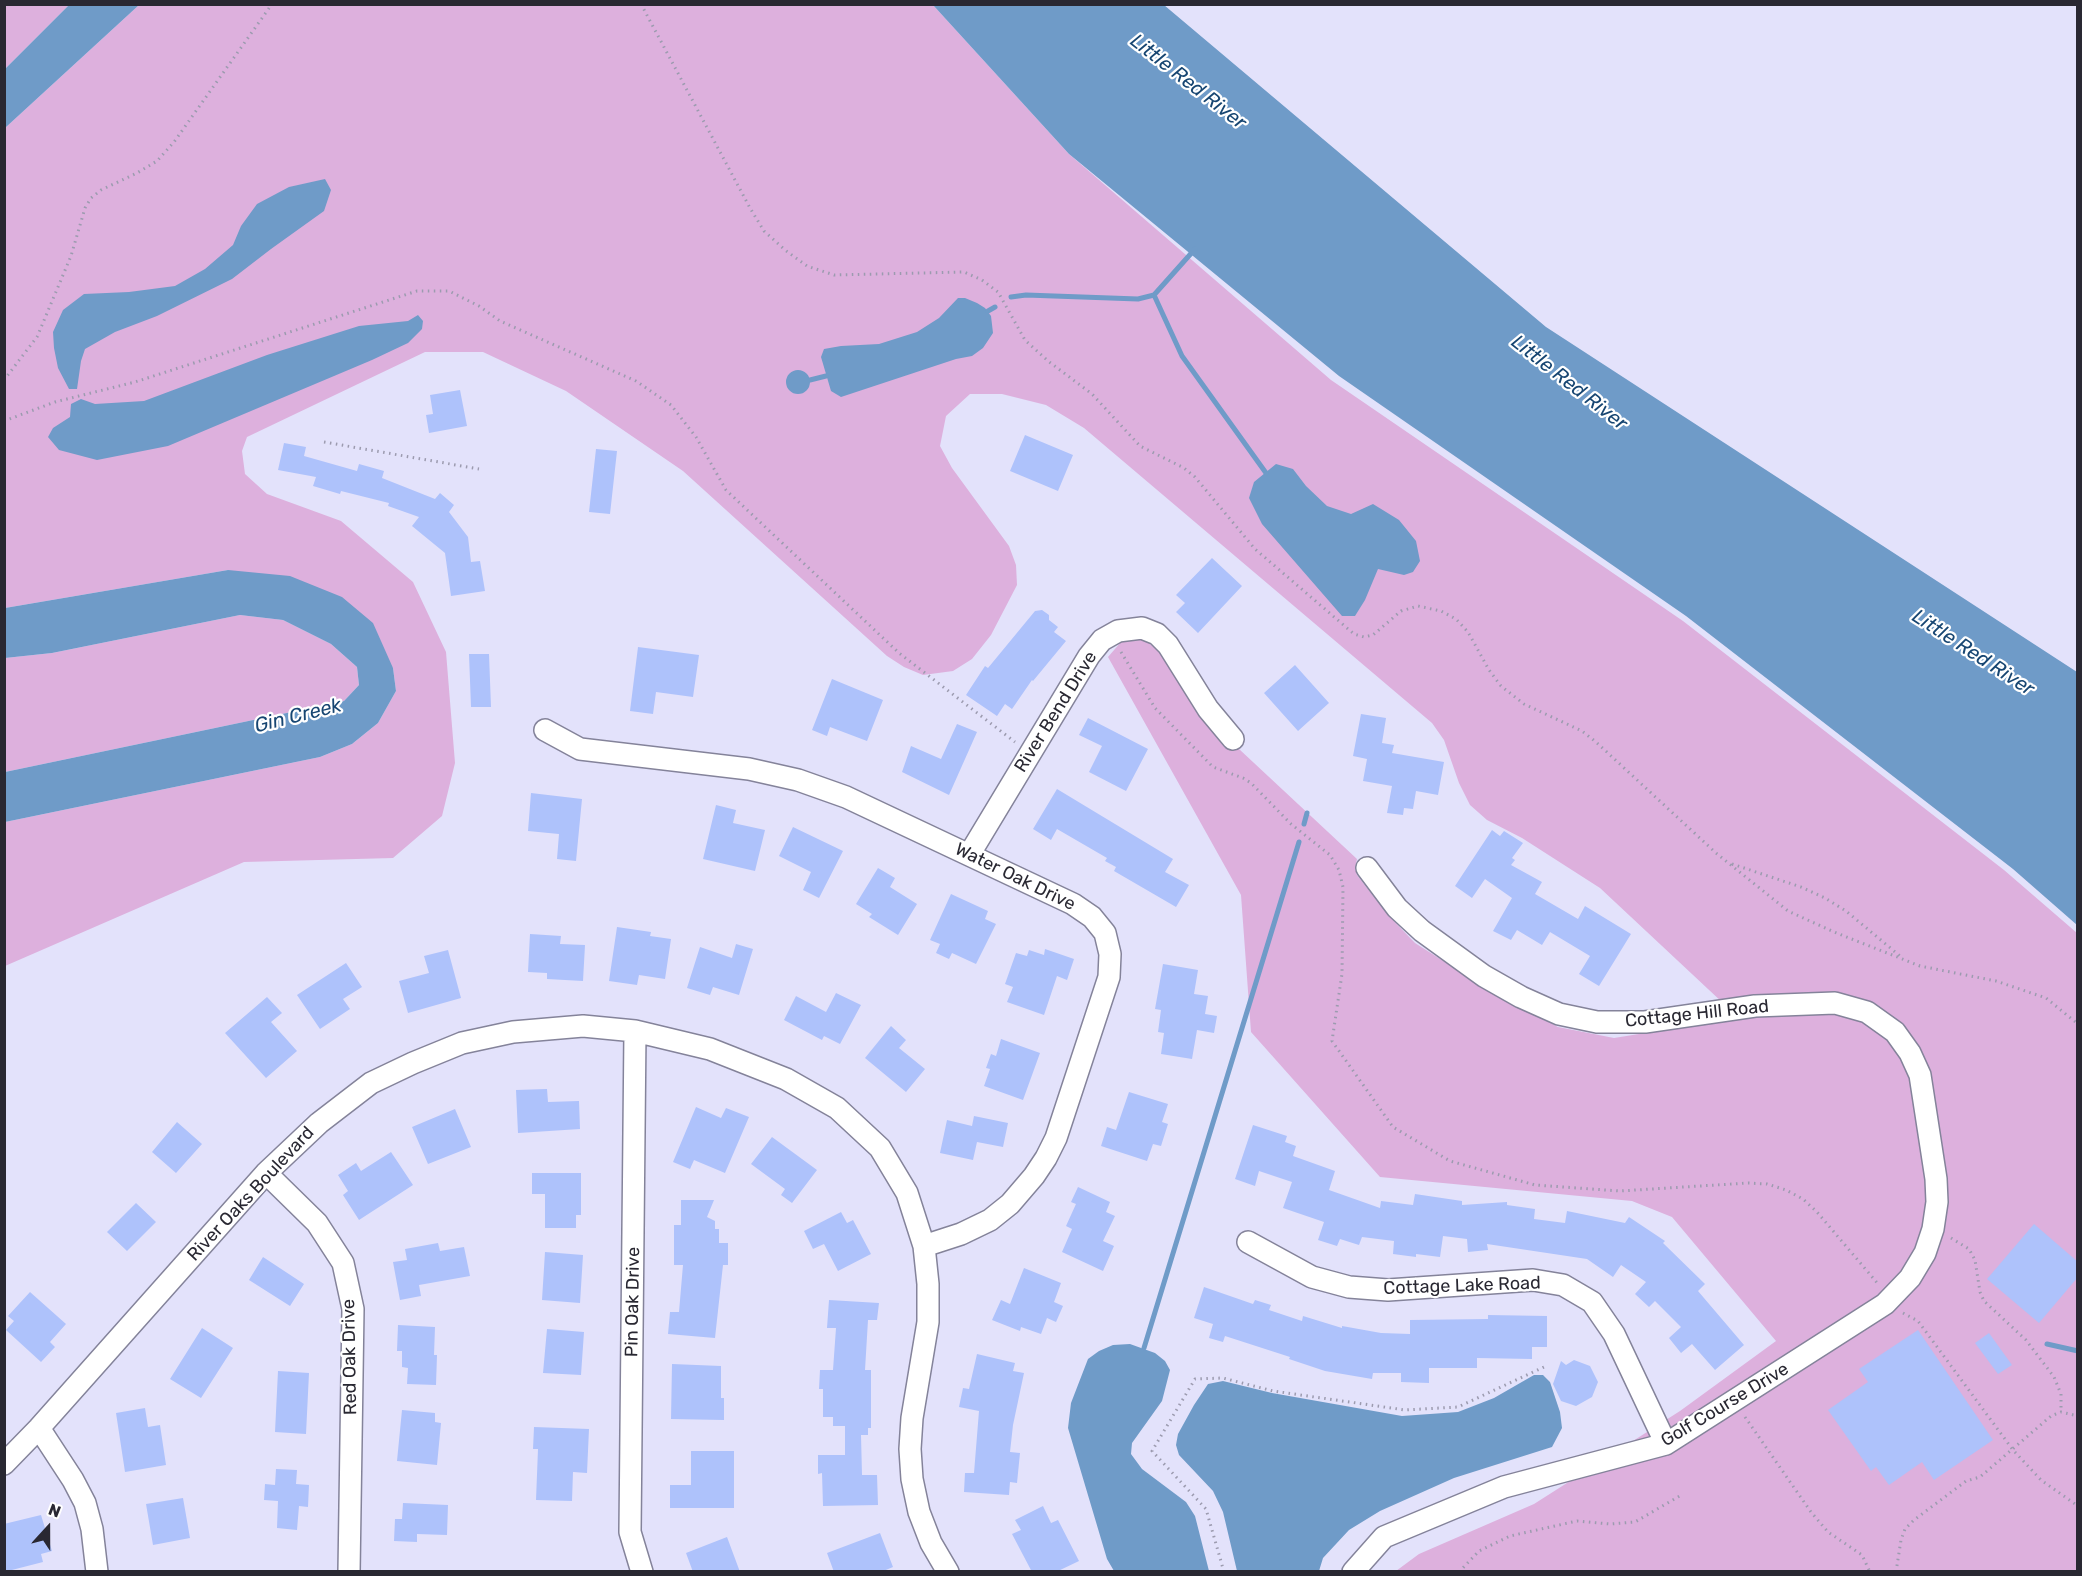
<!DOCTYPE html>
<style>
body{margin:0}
#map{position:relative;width:2082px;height:1576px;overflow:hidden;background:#e3e2fb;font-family:Rubik,sans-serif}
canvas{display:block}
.frame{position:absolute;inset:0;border:6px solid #292832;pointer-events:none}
.north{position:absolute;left:18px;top:1498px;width:60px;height:60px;-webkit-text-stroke:4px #fff;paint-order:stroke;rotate:21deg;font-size:16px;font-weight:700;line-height:24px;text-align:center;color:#292832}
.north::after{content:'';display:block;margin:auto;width:21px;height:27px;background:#292832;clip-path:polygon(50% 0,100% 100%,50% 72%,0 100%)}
</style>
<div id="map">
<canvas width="2082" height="1576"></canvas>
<div class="frame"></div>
<div class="north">N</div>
</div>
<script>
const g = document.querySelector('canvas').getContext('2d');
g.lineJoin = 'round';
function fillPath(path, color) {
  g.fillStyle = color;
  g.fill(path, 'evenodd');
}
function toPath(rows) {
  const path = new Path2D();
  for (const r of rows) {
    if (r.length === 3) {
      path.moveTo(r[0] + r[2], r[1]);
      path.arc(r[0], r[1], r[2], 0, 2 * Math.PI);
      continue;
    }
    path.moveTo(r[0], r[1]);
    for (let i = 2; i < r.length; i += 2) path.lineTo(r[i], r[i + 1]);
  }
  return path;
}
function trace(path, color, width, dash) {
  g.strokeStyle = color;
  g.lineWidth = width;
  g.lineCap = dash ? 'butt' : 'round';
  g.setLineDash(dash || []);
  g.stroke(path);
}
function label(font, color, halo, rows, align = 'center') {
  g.font = font + ' Rubik,sans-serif';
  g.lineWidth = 4.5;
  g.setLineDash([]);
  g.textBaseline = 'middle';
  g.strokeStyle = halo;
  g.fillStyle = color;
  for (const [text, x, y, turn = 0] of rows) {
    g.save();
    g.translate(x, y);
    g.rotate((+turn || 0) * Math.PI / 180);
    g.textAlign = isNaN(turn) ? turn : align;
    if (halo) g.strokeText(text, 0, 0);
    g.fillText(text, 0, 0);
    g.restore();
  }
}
fillPath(toPath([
 [5,5,69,5,5,69],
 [139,5,933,5,1069,154,1331,380,1683,621,2004,870,2077,933,2077,1571,1396,1571,1419,1554,1534,1504,1680,1411,1776,1341,1672,1217,1632,1201,1380,1177,1251,1032,1241,895,1108,657,1121,642,1141,637,1159,651,1197,713,1225,748,1232,750,1239,749,1357,859,1355,868,1357,875,1388,915,1415,943,1489,990,1558,1027,1614,1038,1739,1018,1600,888,1522,838,1487,820,1470,805,1459,783,1444,740,1432,723,1084,428,1046,405,1002,394,970,394,946,416,940,446,952,468,1009,546,1016,565,1017,585,991,635,972,659,953,671,923,675,904,667,887,656,683,471,566,391,483,352,425,352,247,437,242,451,245,474,267,494,341,521,413,582,446,652,455,763,442,816,393,858,244,862,5,966,5,822,320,757,352,744,378,723,396,691,393,668,228,570,5,608,5,128],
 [240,615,283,620,331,644,357,667,359,685,344,701,5,772,5,658,52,653]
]), '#ddb0dd');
fillPath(toPath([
 [69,5,139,5,5,128,5,69],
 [933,5,1164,5,1546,327,2077,672,2077,925,2013,869,1686,616,1339,376,1069,154],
 [325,179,331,190,324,211,271,249,232,279,157,316,115,332,85,349,81,361,77,389,69,389,58,368,54,348,53,332,63,310,84,294,129,292,175,286,205,269,233,245,241,226,257,204,289,187],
 [958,298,965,298,977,303,985,308,991,316,993,333,983,348,972,356,956,359,841,397,831,391,821,357,824,349,841,346,879,344,917,332,939,318],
 [418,315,423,321,422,329,408,343,372,360,168,446,97,460,59,450,48,437,53,428,70,417,71,404,81,399,95,404,144,401,267,355,359,326,408,321],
 [798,382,12],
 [1276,464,1293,469,1306,486,1327,506,1351,514,1373,504,1399,520,1416,541,1420,561,1413,572,1404,575,1378,569,1365,600,1355,616,1342,616,1262,524,1249,498,1254,482],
 [228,570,290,576,342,597,373,623,393,668,396,691,378,723,352,744,320,757,5,822,5,772,344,701,359,685,357,667,331,644,283,620,240,615,52,653,5,658,5,608],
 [1130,1344,1155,1353,1165,1361,1170,1370,1162,1401,1132,1443,1131,1454,1142,1469,1186,1502,1195,1516,1209,1571,1114,1571,1107,1559,1068,1428,1071,1403,1088,1359,1099,1351,1113,1345],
 [1534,1375,1543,1375,1550,1382,1560,1412,1562,1428,1552,1447,1454,1478,1380,1511,1349,1530,1323,1558,1319,1571,1237,1571,1223,1512,1213,1491,1179,1455,1176,1445,1178,1434,1194,1405,1208,1384,1223,1381,1272,1393,1402,1416,1458,1412,1494,1398]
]), '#6f9bc8');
trace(toPath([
 [1154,295,1182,356,1266,473],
 [1011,297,1026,295,1138,299,1154,295,1195,249],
 [988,311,995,307],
 [810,380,826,376],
 [1304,824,1307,813],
 [2047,1344,2078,1351],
 [1144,1348,1299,842]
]), '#6f9bc8', 5);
fillPath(toPath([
 [460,390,467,426,429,433,426,415,433,414,430,395],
 [1025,435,1073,455,1058,491,1010,471],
 [284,443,306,447,304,456,357,471,359,464,384,471,382,478,435,499,440,493,454,505,449,512,468,537,471,562,480,561,485,591,451,596,445,553,412,526,419,517,388,506,389,503,341,491,340,494,313,486,316,477,278,470],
 [596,449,617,451,610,514,589,512],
 [1212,558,1242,586,1198,633,1176,612,1185,603,1176,595],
 [1042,610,1049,615,1049,620,1058,627,1054,632,1066,641,1033,681,1032,680,1012,709,1005,704,997,716,966,695,985,666,988,668,1035,611],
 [638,647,699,655,693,697,656,692,653,714,630,711],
 [469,654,489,654,491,707,471,707],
 [1295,665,1329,703,1298,731,1264,693],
 [832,679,883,700,867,741,830,727,827,736,812,730],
 [1361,714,1386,718,1382,743,1394,745,1392,753,1444,762,1438,795,1416,791,1413,809,1404,808,1403,815,1387,813,1392,786,1363,781,1367,759,1353,756],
 [1088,718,1148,749,1126,791,1089,772,1102,746,1079,735],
 [957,724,977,732,949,795,902,772,911,746,941,759],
 [1057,789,1173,859,1165,872,1189,885,1176,907,1114,871,1116,867,1105,861,1107,858,1057,829,1051,840,1033,829],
 [531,793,582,799,576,861,557,859,559,834,528,831],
 [716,805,736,810,733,823,765,830,755,871,703,859],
 [793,827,843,851,819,898,803,890,811,872,779,856],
 [1492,830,1500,836,1504,831,1523,843,1512,858,1515,860,1511,865,1542,882,1535,894,1578,919,1585,906,1631,934,1599,986,1579,974,1590,956,1550,932,1542,945,1517,930,1511,940,1493,931,1512,898,1485,879,1472,898,1455,886],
 [878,868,895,878,890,887,917,904,898,935,869,917,872,914,856,904],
 [951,894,988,911,985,919,996,924,976,964,952,953,949,959,936,953,940,944,930,940],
 [617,927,651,932,650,936,671,939,665,979,639,975,637,985,609,981],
 [530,934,561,936,560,944,585,945,583,981,547,979,547,973,528,972],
 [736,944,753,949,739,995,713,987,710,995,687,988,700,947,732,958],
 [1045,949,1074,959,1067,980,1057,976,1044,1015,1007,1002,1013,987,1005,984,1016,953,1027,956,1029,950,1044,955],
 [448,950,461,998,408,1013,399,981,429,973,424,956],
 [346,963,362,987,343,999,350,1009,320,1029,297,995],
 [1163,964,1198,970,1194,994,1208,996,1205,1014,1217,1016,1214,1033,1197,1030,1192,1059,1161,1054,1164,1033,1158,1032,1161,1010,1155,1009],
 [836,993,861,1005,840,1044,824,1036,822,1040,784,1020,796,996,826,1012],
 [267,997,282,1013,271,1022,297,1051,266,1078,225,1033],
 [891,1026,906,1040,899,1048,925,1069,906,1092,865,1058],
 [1001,1039,1040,1053,1023,1100,984,1086,990,1069,986,1068,991,1054,996,1056],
 [547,1089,548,1102,579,1101,580,1129,518,1133,516,1090],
 [1129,1092,1168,1104,1162,1122,1168,1124,1161,1146,1153,1144,1147,1161,1101,1146,1107,1127,1116,1130],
 [696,1107,721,1118,726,1108,749,1117,725,1173,694,1160,690,1169,673,1162],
 [455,1109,471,1147,428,1164,412,1127],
 [974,1116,1008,1123,1003,1147,977,1142,973,1160,940,1153,947,1120,972,1126],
 [177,1122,202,1144,176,1173,152,1152],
 [1253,1125,1287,1136,1285,1142,1296,1146,1293,1156,1335,1171,1329,1190,1380,1208,1381,1201,1413,1205,1415,1194,1462,1201,1462,1205,1507,1202,1507,1205,1535,1209,1534,1219,1565,1223,1567,1211,1625,1223,1629,1217,1665,1241,1663,1243,1705,1284,1698,1291,1744,1345,1715,1370,1692,1344,1681,1353,1669,1338,1681,1327,1655,1301,1649,1307,1635,1294,1646,1282,1621,1265,1613,1277,1587,1259,1487,1244,1488,1250,1468,1252,1467,1239,1443,1236,1440,1257,1416,1254,1416,1257,1393,1254,1394,1241,1362,1237,1359,1245,1340,1239,1337,1246,1318,1240,1324,1222,1283,1208,1292,1182,1259,1171,1255,1186,1235,1179],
 [772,1137,817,1170,792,1203,781,1195,785,1189,751,1164],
 [391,1152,413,1185,359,1220,343,1195,348,1191,338,1175,356,1163,361,1171],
 [532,1173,581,1173,581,1215,576,1215,576,1228,545,1228,545,1194,532,1194],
 [1078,1187,1110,1202,1106,1212,1115,1216,1103,1241,1114,1246,1103,1271,1062,1252,1072,1229,1066,1226,1076,1204,1071,1202],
 [681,1200,714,1200,707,1217,715,1221,715,1229,719,1229,719,1243,728,1243,728,1265,723,1265,715,1338,668,1334,670,1312,679,1312,683,1265,674,1265,674,1225,681,1225],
 [136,1203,156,1222,127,1251,107,1232],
 [841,1212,847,1223,853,1220,871,1254,838,1271,824,1244,813,1249,804,1231],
 [2034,1224,2078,1262,2078,1277,2039,1323,1987,1279],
 [438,1243,440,1251,464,1247,470,1276,419,1285,421,1296,400,1300,393,1262,407,1260,405,1249],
 [545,1252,583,1255,580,1303,542,1300],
 [263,1257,304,1284,290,1306,249,1280],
 [1024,1268,1061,1283,1054,1302,1063,1306,1056,1322,1047,1318,1041,1334,1021,1327,1020,1331,992,1320,1001,1300,1010,1304],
 [1204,1287,1253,1304,1255,1300,1271,1305,1269,1310,1302,1321,1303,1316,1342,1328,1342,1326,1381,1333,1410,1334,1410,1320,1488,1319,1488,1315,1547,1316,1547,1347,1532,1347,1532,1359,1477,1358,1477,1368,1429,1368,1429,1383,1401,1382,1401,1373,1373,1373,1372,1379,1325,1371,1289,1359,1290,1357,1225,1336,1223,1342,1209,1338,1213,1324,1194,1318],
 [30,1292,66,1324,50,1342,55,1347,41,1362,6,1330,14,1321,8,1316],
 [829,1300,879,1303,877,1320,868,1320,865,1370,871,1370,871,1428,868,1428,868,1435,861,1435,862,1475,877,1475,878,1505,823,1506,822,1473,818,1474,818,1455,845,1455,845,1426,833,1426,833,1417,823,1417,823,1389,819,1389,820,1370,833,1370,836,1328,827,1328],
 [398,1325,435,1327,434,1355,437,1355,436,1385,407,1384,408,1368,402,1367,402,1351,397,1351],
 [202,1328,233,1348,201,1398,170,1379],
 [547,1329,584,1332,581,1375,543,1373],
 [1918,1330,1993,1440,1934,1480,1922,1462,1889,1485,1876,1467,1871,1471,1828,1410,1868,1382,1859,1369],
 [1989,1333,2012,1365,1998,1374,1975,1343],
 [977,1354,1015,1363,1013,1371,1024,1373,1013,1425,1010,1452,1020,1453,1017,1483,1010,1482,1009,1495,964,1492,965,1473,974,1473,979,1411,959,1407,963,1388,969,1389],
 [1574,1360,1590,1366,1598,1382,1592,1397,1576,1406,1561,1401,1553,1384,1561,1361,1566,1365],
 [672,1364,721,1366,721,1398,724,1398,724,1420,671,1419],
 [278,1371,309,1373,306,1434,275,1432],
 [145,1408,148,1427,160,1425,166,1465,125,1472,116,1413],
 [402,1410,435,1413,435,1422,441,1423,437,1465,397,1461],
 [534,1427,589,1429,587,1473,573,1472,572,1501,536,1500,538,1449,533,1449],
 [691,1451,734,1451,734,1508,670,1508,670,1485,691,1485],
 [276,1469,297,1470,296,1484,309,1485,308,1507,299,1506,297,1530,277,1528,278,1501,264,1500,265,1484,275,1485],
 [183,1498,190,1538,153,1545,146,1504],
 [403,1503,448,1505,447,1535,417,1534,417,1542,394,1541,395,1519,402,1519],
 [1043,1506,1051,1523,1058,1520,1079,1561,1056,1572,1032,1572,1012,1534,1021,1530,1015,1520],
 [41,1515,52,1551,41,1554,43,1562,4,1572,4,1524],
 [880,1533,893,1567,881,1572,834,1572,827,1553],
 [727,1537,740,1572,693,1572,686,1553]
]), '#aec2fb');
const minor = toPath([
 [545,730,580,749,749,769,798,780,846,797,1073,904,1092,917,1105,933,1110,954,1109,977,1056,1138,1046,1158,1034,1176,1010,1204,990,1220,961,1234,924,1246],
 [969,855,1089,656,1102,640,1118,631,1142,628,1157,634,1168,645,1208,709,1233,739],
 [635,1031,630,1532,642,1572],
 [266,1173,317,1223,343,1263,353,1309,349,1572],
 [1248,1242,1312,1277,1349,1287,1388,1290,1533,1280,1563,1285,1592,1302,1614,1334,1666,1444],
 [39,1428,73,1480,85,1503,92,1529,97,1572],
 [4,1464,39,1428,266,1173,319,1123,371,1083,413,1063,462,1043,513,1032,583,1026,635,1031,710,1049,786,1079,837,1108,880,1148,907,1193,924,1246,928,1284,928,1322,912,1418,910,1449,912,1479,919,1512,931,1543,948,1572],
 [1353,1572,1384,1537,1504,1487,1666,1444,1885,1304,1910,1278,1925,1253,1933,1229,1937,1202,1936,1179,1920,1075,1910,1053,1895,1032,1867,1012,1835,1003,1755,1006,1645,1022,1597,1022,1559,1014,1521,997,1484,976,1422,931,1397,908,1367,868]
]);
trace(minor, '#84839a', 24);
trace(toPath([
 [641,4,750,208,764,231,785,250,807,266,834,275,964,272,982,280,998,292,1025,340,1048,361,1092,394,1140,446,1184,468,1195,477,1255,549,1354,634,1364,637,1373,635,1401,611,1418,606,1441,611,1456,619,1468,632,1489,670,1501,686,1524,704,1582,731,1596,742,1716,853,1788,911,1834,932,1920,966,1996,981,2046,998,2078,1024],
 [4,380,37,337,71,256,85,208,91,198,101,190,137,173,157,161,174,142,272,4],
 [4,421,55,402,135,382,417,291,449,291,479,306,500,321,636,381,671,405,696,437,726,490,899,653,1015,742],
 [324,442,479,469],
 [1121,652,1155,708,1213,767,1243,778,1251,783,1291,824,1330,855,1339,870,1343,887,1342,974,1332,1041,1393,1127,1450,1161,1535,1185,1620,1191,1748,1183,1767,1184,1786,1190,1803,1199,1817,1212,1879,1285],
 [1732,864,1801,887,1825,898,1846,911,1900,956],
 [1951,1238,1969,1249,1975,1260,1980,1292,1984,1301,2026,1340,2054,1377,2061,1394,2061,1412],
 [1903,1313,1918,1321,2013,1450,2041,1480,2078,1506],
 [1745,1417,1811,1512,1828,1532,1862,1555,1870,1572],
 [1224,1572,1206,1509,1152,1451,1195,1379,1223,1378,1273,1391,1405,1410,1458,1407,1544,1367],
 [1459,1572,1479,1551,1510,1536,1577,1521,1610,1524,1635,1522,1683,1494],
 [1896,1572,1901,1540,1905,1529,1914,1520,1966,1481,1980,1477,2051,1416,2061,1412,2078,1416]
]), '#9c9baf', 3, [1.5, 4.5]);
trace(minor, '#fff', 21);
label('18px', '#292832', '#fff', [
 ["River Bend Drive",1056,712,-58],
 ["Water Oak Drive",1015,877,26],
 ["Cottage Hill Road",1697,1014,-6],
 ["River Oaks Boulevard",251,1194,-47],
 ["Cottage Lake Road",1462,1286,-2],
 ["Pin Oak Drive",633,1302,-89],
 ["Red Oak Drive",350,1357,-91],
 ["Golf Course Drive",1725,1405,-31]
]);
label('italic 20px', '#174672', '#fff', [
 ["Little Red River",1188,82,38],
 ["Little Red River",1569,383,38],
 ["Little Red River",1973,653,33],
 ["Gin Creek",298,716,-14]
]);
</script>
